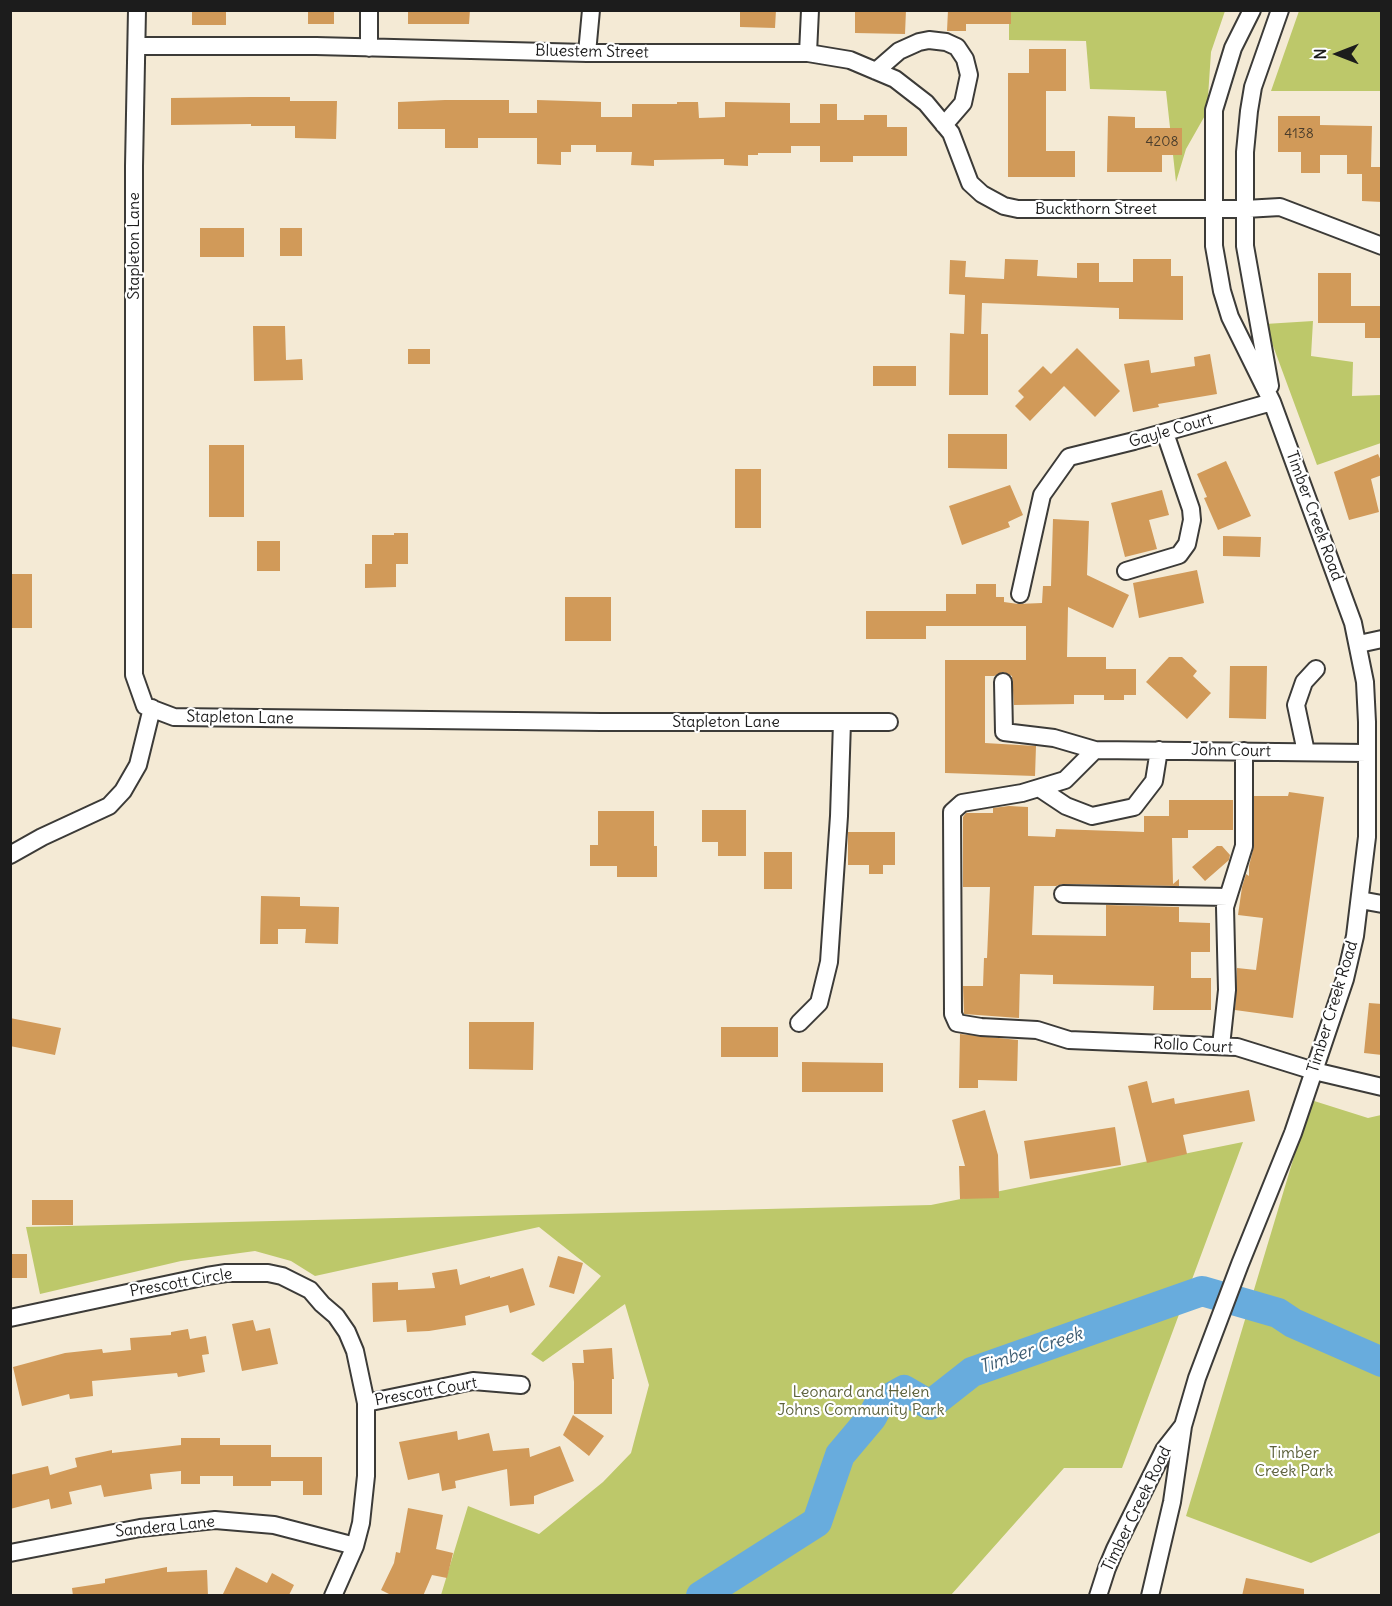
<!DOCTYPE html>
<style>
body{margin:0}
#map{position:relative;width:1392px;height:1606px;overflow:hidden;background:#f4ead5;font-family:Delius,sans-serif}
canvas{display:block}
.frame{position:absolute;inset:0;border:12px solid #1c1c1c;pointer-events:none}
.north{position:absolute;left:1308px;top:24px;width:60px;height:60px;-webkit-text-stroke:4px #fff;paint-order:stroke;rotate:270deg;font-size:16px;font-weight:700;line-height:24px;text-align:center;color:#1c1c1c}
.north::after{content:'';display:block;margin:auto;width:21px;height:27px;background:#1c1c1c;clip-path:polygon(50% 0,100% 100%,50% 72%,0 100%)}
</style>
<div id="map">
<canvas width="1392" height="1606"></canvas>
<div class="frame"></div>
<div class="north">N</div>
</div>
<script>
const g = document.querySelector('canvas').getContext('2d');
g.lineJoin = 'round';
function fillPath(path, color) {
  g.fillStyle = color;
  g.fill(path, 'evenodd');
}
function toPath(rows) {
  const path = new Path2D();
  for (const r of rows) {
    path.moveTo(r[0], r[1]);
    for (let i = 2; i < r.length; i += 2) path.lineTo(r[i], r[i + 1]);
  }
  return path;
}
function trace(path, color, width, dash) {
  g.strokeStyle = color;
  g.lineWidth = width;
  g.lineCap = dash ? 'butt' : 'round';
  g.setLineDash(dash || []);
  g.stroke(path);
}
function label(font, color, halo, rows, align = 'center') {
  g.font = font + ' Delius,sans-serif';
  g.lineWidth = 4.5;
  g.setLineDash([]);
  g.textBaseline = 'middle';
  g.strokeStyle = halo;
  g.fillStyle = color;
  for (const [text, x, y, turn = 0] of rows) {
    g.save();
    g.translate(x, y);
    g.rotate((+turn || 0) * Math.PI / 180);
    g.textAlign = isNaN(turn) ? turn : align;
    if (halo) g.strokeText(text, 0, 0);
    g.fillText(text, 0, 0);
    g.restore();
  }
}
fillPath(toPath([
 [1009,11,1225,11,1211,52,1207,112,1186,149,1176,182,1166,91,1090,89,1086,41,1009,40],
 [1299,11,1381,11,1381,91,1271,91],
 [1313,321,1311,356,1353,362,1352,396,1381,395,1381,443,1317,465,1265,324],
 [1311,1100,1368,1118,1381,1115,1381,1532,1311,1563,1186,1516],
 [1243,1142,1122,1468,1064,1468,951,1595,441,1595,468,1506,539,1534,603,1482,631,1453,649,1385,625,1304,543,1362,531,1354,601,1276,539,1227,315,1276,291,1261,255,1251,181,1261,40,1294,26,1227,931,1205]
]), '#bdc86a');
trace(toPath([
 [701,1596,817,1522,840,1455,872,1417,879,1404,904,1390,930,1405,972,1372,1202,1291,1278,1313,1293,1323,1382,1362]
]), '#68acdd', 30);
fillPath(toPath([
 [192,10,226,10,226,25,192,25],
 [308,10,334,10,334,24,308,24],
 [408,10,470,10,469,24,408,24],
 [740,10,776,10,775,28,740,27],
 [855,10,906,10,905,34,855,33],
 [948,10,1011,10,1011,24,966,24,966,31,947,31],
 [1029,49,1066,49,1066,91,1046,91,1046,151,1075,151,1075,177,1008,177,1008,73,1029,73],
 [251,97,290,97,290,101,337,101,336,139,295,138,295,126,251,126,251,124,171,125,171,98],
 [445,100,509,100,509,113,537,113,537,100,601,102,601,117,632,117,632,104,677,104,677,102,698,102,699,118,725,117,725,102,790,103,790,123,820,123,820,104,837,104,837,120,864,120,864,115,887,115,887,127,907,127,907,156,853,156,853,162,820,162,820,146,791,146,791,153,758,153,758,155,748,155,748,166,724,165,724,159,654,160,654,166,631,165,632,152,596,152,596,145,571,145,571,152,561,152,561,165,537,164,537,138,478,138,478,148,445,148,445,129,398,129,398,102],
 [1108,116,1135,117,1135,128,1182,128,1182,155,1162,155,1162,172,1107,172],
 [1278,116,1320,116,1320,125,1372,126,1371,167,1382,167,1382,202,1362,201,1362,174,1347,174,1347,155,1320,155,1320,173,1301,173,1301,152,1278,152],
 [200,228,244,228,244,257,200,257],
 [280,228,302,228,302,256,280,256],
 [1005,259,1038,260,1037,276,1077,278,1077,263,1099,263,1099,282,1133,282,1133,259,1171,259,1171,276,1183,276,1183,320,1119,319,1119,308,982,303,981,334,988,334,988,395,949,395,950,333,964,334,965,295,949,294,950,260,966,261,965,277,1004,279],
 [1318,273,1351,273,1351,306,1382,306,1382,338,1365,338,1365,323,1318,323],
 [253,326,285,326,286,360,302,359,303,380,254,381],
 [1077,348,1120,391,1095,417,1064,386,1030,421,1015,406,1024,397,1018,391,1043,366,1051,374],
 [408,349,430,349,430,364,408,364],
 [1210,354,1217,394,1158,404,1159,407,1133,412,1124,364,1149,360,1151,373,1195,366,1194,357],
 [873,366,916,366,916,386,873,386],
 [948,434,1007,434,1007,469,948,468],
 [209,445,244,445,244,517,209,517],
 [1378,454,1382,463,1382,475,1371,479,1379,512,1349,520,1334,472],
 [1226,461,1251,516,1218,530,1204,498,1207,497,1197,474],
 [735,469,761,469,761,528,735,528],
 [1010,485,1023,515,1008,522,1010,527,962,545,949,506],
 [1162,490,1169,515,1149,520,1157,549,1125,557,1111,503],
 [1053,519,1089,521,1087,575,1129,595,1113,628,1068,607,1067,657,1106,657,1106,669,1136,669,1136,695,1124,695,1124,700,1104,700,1104,695,1074,695,1074,704,1014,705,1012,676,1003,672,994,676,985,676,985,743,1036,746,1035,776,945,773,945,660,1026,660,1026,626,926,626,926,639,866,639,866,611,946,611,946,594,976,594,976,584,996,584,996,597,1004,597,1004,602,1018,604,1042,603,1043,586,1051,586],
 [394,533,408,533,408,564,396,564,396,587,365,588,365,564,372,564,372,535,394,535],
 [1223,536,1261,537,1260,557,1223,556],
 [257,541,280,541,280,571,257,571],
 [1197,570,1204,603,1139,618,1133,583],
 [10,574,32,574,32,628,10,628],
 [565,597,611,597,611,641,565,641],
 [1169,657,1182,657,1197,671,1193,676,1211,693,1187,719,1146,682],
 [1230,666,1267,666,1266,719,1229,718],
 [1289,792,1324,797,1293,1018,1235,1010,1237,968,1256,970,1263,918,1238,915,1242,887,1246,874,1249,876,1249,866,1254,846,1254,796,1288,796],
 [1169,800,1233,800,1233,830,1188,830,1188,838,1172,838,1173,884,1179,879,1179,886,1063,884,1056,886,1034,886,1032,935,1106,936,1106,905,1179,907,1179,922,1210,923,1210,952,1191,952,1191,978,1211,978,1211,1010,1153,1010,1154,986,1053,984,1053,975,1020,974,1019,1018,964,1014,963,986,983,986,984,958,987,958,990,887,963,887,963,817,966,813,993,813,993,808,1009,806,1028,807,1028,836,1055,837,1056,829,1144,832,1144,816,1169,816],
 [702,810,746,810,746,856,718,856,718,842,702,842],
 [598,811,654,811,654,846,657,846,657,877,617,877,617,866,590,866,590,845,598,845],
 [848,832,895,832,895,865,883,865,883,874,869,874,869,865,848,865],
 [1217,846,1222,846,1230,855,1229,860,1205,881,1192,867],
 [764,852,792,852,792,889,764,889],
 [261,896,300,897,300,906,339,907,338,944,305,943,306,929,278,929,278,944,260,944],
 [1369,1003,1382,1004,1382,1055,1364,1053],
 [10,1018,61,1028,55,1055,10,1046],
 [469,1022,534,1022,533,1070,469,1069],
 [721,1027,778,1027,778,1057,721,1057],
 [960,1034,1018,1040,1017,1081,978,1080,978,1088,959,1088],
 [802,1062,883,1063,883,1092,802,1092],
 [1147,1081,1152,1103,1174,1098,1175,1104,1249,1090,1255,1121,1183,1135,1187,1154,1147,1163,1128,1086],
 [985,1110,998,1155,999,1198,960,1199,959,1166,965,1166,952,1120],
 [1115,1127,1121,1165,1030,1179,1024,1141],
 [32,1200,73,1200,73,1225,32,1225],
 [10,1254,27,1254,27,1278,10,1278],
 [558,1256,583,1263,574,1294,549,1287],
 [523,1268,535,1305,510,1313,508,1305,465,1316,466,1325,429,1331,407,1332,406,1320,373,1322,372,1283,398,1282,398,1290,435,1288,432,1273,457,1269,460,1285,490,1276,490,1278],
 [253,1320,256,1331,270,1328,278,1364,242,1371,232,1324],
 [188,1329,190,1339,206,1336,209,1354,202,1355,205,1372,178,1377,177,1373,92,1381,93,1396,70,1399,69,1394,22,1406,13,1367,65,1353,102,1349,103,1353,131,1350,130,1338,171,1335,171,1332],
 [612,1348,614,1379,612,1379,612,1414,574,1414,574,1382,572,1363,584,1363,583,1350],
 [573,1415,604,1436,589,1456,563,1435],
 [457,1431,458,1440,489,1433,493,1451,529,1448,530,1457,560,1446,574,1481,534,1496,534,1504,510,1506,507,1469,455,1481,456,1488,442,1491,439,1473,408,1480,399,1442],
 [181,1438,220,1438,220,1445,271,1445,271,1457,322,1457,322,1495,303,1495,303,1481,271,1481,271,1486,233,1486,233,1476,200,1476,200,1484,181,1484,181,1471,150,1474,152,1489,104,1497,101,1485,69,1492,72,1504,51,1509,49,1499,10,1509,10,1475,48,1466,50,1475,77,1467,75,1458,112,1450,112,1453,181,1445],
 [408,1508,443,1515,436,1549,453,1553,447,1578,432,1575,423,1596,393,1596,381,1590,394,1563,396,1552,400,1553],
 [167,1567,167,1572,207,1570,208,1596,73,1596,72,1588,105,1583,105,1579],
 [236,1567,267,1583,272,1573,294,1585,289,1595,291,1596,222,1596],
 [1246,1578,1304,1589,1304,1596,1242,1596]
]), '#d19a59');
const minor = toPath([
 [137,10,134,166,134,675,145,706,174,717,601,722,889,722],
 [137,46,316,46,587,53,808,53,850,60,876,71,895,79,926,103,951,133,970,183,982,194,1004,206,1018,209,1245,209,1280,207,1382,246],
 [369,48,369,10],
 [587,53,591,10],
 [808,53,810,10],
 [876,71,899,51,919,42,929,40,946,42,957,47,965,59,969,75,963,103,944,125],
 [1270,386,1245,246,1245,152,1249,111,1253,87,1280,10],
 [1126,571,1179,555,1187,544,1192,520,1191,509,1165,433],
 [1020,594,1042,495,1069,457,1134,441,1272,402],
 [1359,644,1382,639],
 [1003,682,1004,732,1054,738,1095,750,1367,753],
 [1095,750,1065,780,1022,793,962,803,952,812,953,1014,957,1023,981,1027,1037,1030,1069,1040,1237,1047,1314,1071,1382,1087],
 [1306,752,1296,705,1304,682,1316,669],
 [1039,788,1066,806,1092,816,1134,807,1154,781,1159,750],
 [10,855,42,837,109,806,123,791,138,765,152,708],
 [1063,894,1228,897],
 [1360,900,1382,904],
 [799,1023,819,1003,829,962,839,816,842,722],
 [1221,1046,1227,990,1225,907,1244,846,1244,751],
 [10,1318,207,1276,226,1273,268,1273,282,1276,310,1290,322,1304,336,1316,347,1332,355,1351,366,1403,366,1476,361,1523,355,1546,333,1596],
 [366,1403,473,1381,521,1385],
 [10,1553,140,1528,215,1520,274,1525,355,1546],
 [1098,1596,1107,1568,1115,1549,1164,1450,1182,1427],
 [1150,1596,1172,1502,1183,1426,1197,1378,1240,1264,1293,1133,1345,979,1355,936,1367,837,1367,722,1365,682,1353,623,1272,402,1230,317,1222,291,1214,246,1214,110,1233,48,1252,10]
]);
trace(minor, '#3c3b38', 20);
trace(minor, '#fff', 16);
label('14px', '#493c2b', null, [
 ["4138",1299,134],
 ["4208",1162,142]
]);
label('16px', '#1c1c1c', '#fff', [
 ["Bluestem Street",592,52,1],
 ["Buckthorn Street",1096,209],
 ["Stapleton Lane",134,246,-90],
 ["Gayle Court",1171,431,-16],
 ["Timber Creek Road",1314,516,70],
 ["Stapleton Lane",240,718,1],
 ["Stapleton Lane",726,722],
 ["John Court",1231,751,1],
 ["Timber Creek Road",1333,1007,-73],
 ["Rollo Court",1193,1046,3],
 ["Prescott Circle",181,1283,-10],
 ["Prescott Court",426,1392,-10],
 ["Timber Creek Road",1137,1509,-64],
 ["Sandera Lane",165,1527,-6]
]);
label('16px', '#5c613b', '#fff', [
 ["Leonard and Helen",861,1392],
 ["Johns Community Park",861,1410],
 ["Timber",1294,1453],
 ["Creek Park",1294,1471]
]);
label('italic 18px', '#3e5d73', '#fff', [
 ["Timber Creek",1031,1351,-19]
]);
</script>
